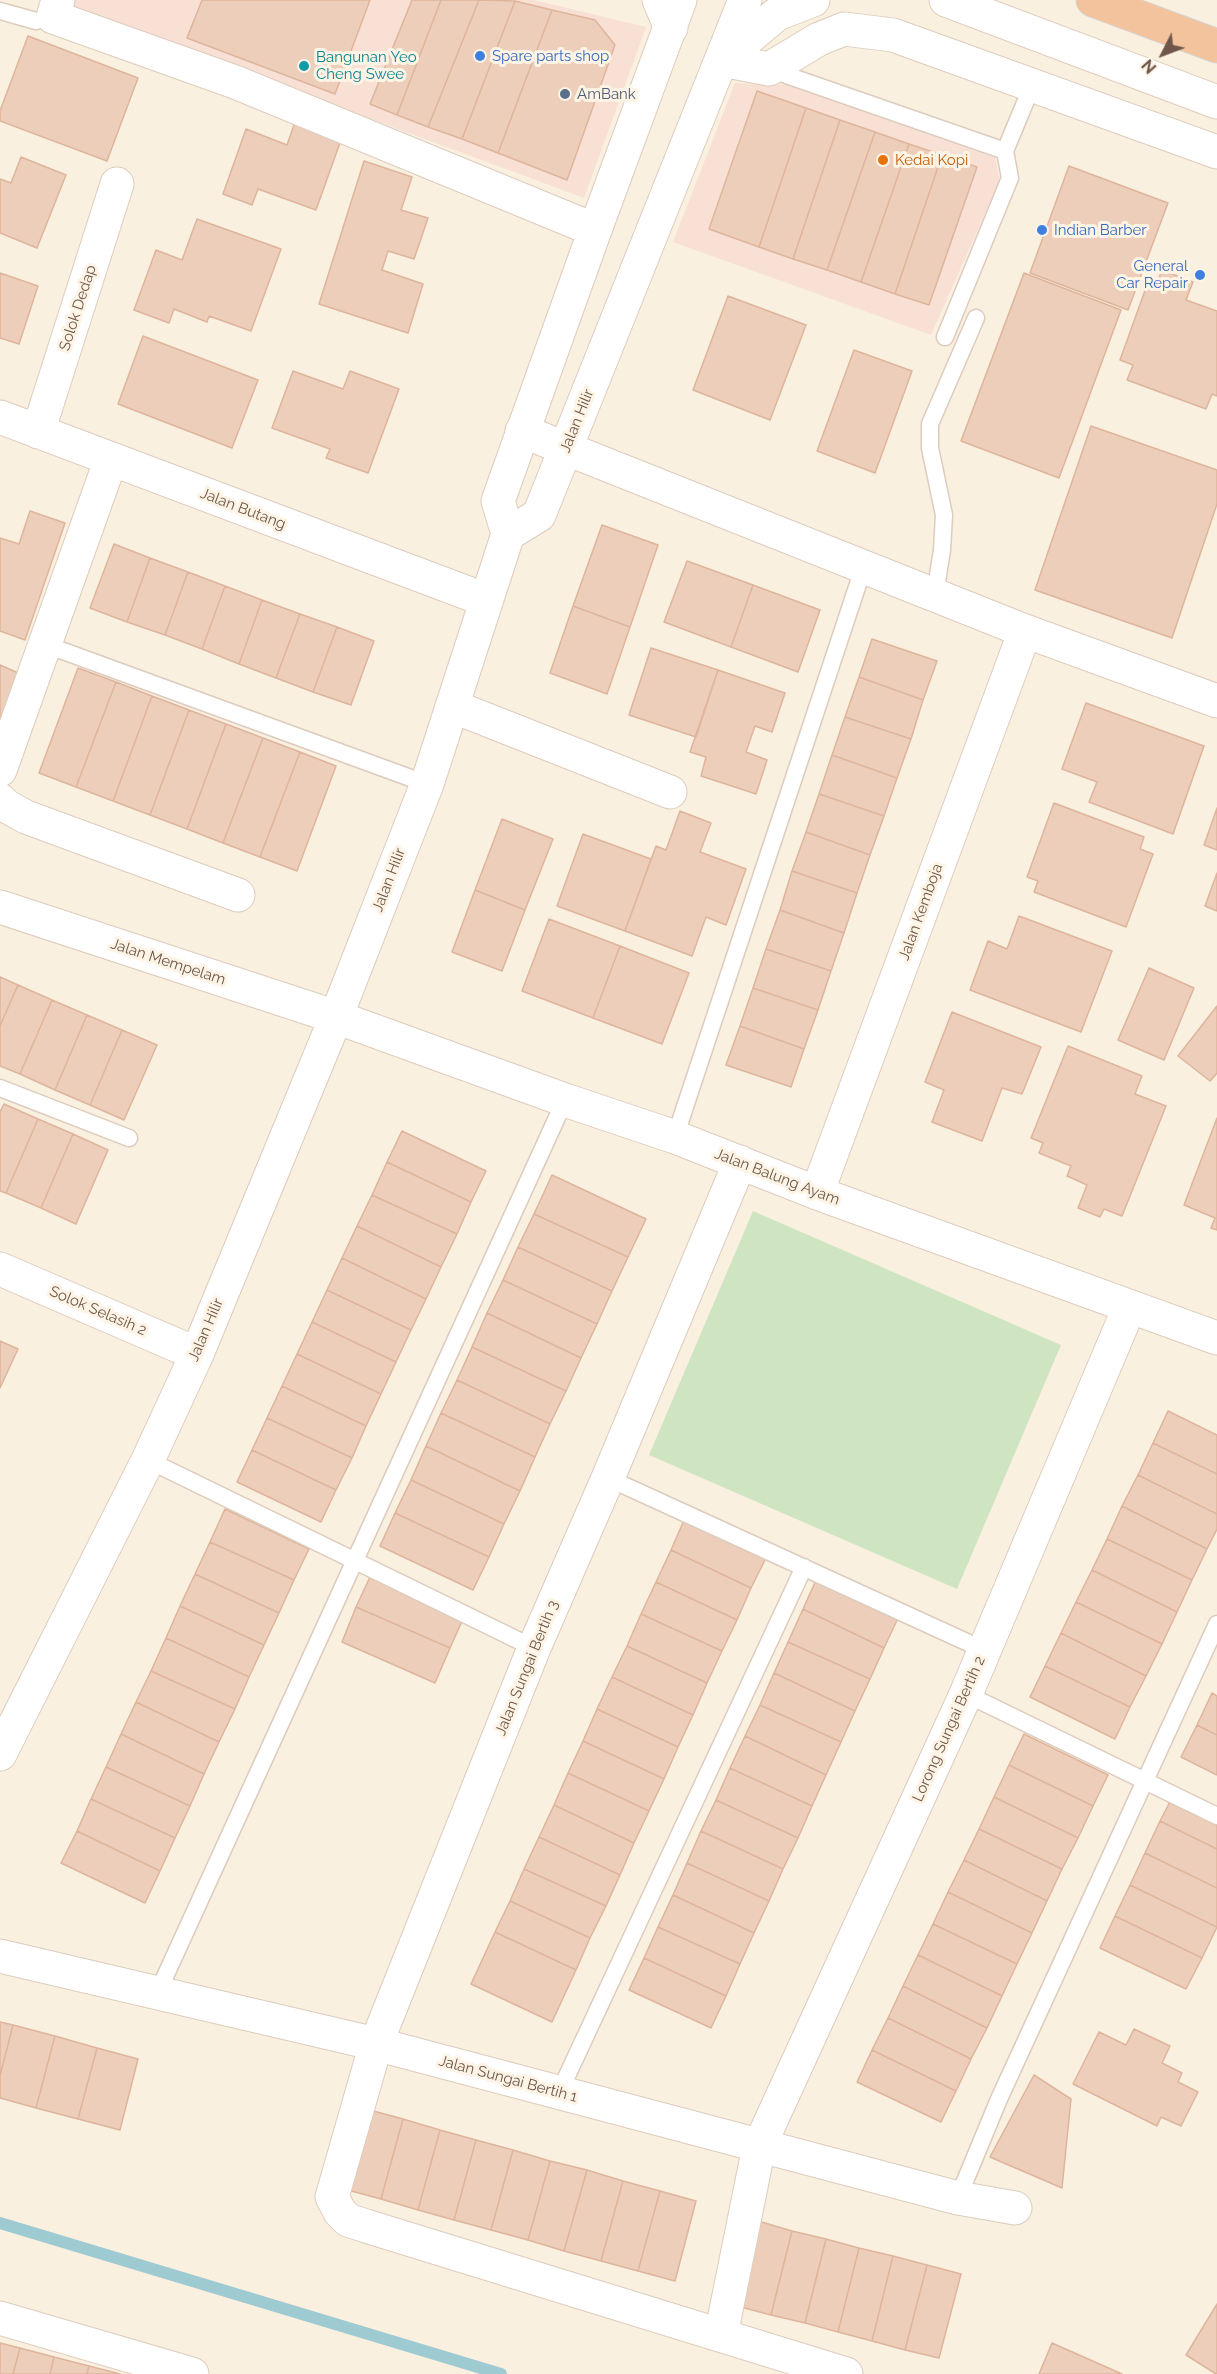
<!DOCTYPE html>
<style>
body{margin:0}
#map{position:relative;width:1217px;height:2374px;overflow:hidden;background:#faf0e0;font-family:Raleway,sans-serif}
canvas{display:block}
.north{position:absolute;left:1133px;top:24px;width:60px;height:60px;-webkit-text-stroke:4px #fdf4e6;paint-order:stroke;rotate:228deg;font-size:16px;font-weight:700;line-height:24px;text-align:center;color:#6e574a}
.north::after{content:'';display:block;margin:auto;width:21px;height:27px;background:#6e574a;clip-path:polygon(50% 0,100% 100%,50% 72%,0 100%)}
</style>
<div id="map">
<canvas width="1217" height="2374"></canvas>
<div class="north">N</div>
</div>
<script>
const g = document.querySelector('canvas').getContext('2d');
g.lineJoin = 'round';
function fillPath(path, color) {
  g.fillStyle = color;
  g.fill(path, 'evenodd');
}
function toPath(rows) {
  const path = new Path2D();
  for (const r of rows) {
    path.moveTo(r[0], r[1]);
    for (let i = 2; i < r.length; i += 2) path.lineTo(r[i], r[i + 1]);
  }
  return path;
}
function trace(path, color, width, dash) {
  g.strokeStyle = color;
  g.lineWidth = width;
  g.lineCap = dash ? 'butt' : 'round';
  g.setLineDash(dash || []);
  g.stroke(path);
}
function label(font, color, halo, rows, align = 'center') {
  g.font = font + ' Raleway,sans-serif';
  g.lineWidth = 6;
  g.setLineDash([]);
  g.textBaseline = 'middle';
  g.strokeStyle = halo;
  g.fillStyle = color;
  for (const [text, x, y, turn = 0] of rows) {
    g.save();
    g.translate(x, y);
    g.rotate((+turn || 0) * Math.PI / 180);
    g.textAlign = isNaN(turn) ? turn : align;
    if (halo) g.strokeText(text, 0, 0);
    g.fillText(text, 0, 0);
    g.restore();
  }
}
fillPath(toPath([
 [50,0,534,0,646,27,584,198],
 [735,83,790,85,995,158,1000,180,931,335,673,242]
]), '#f9e0d5');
fillPath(toPath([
 [753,1211,1061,1345,957,1589,649,1455]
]), '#cfe5c1');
trace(toPath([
 [0,2223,501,2374]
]), '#9ecad2', 12);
const building = toPath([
 [202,0,370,0,335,94,187,38,202,0],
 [412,0,441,0,397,115,370,104,412,0],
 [441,0,479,0,428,127,397,115,441,0],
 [479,0,515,1,462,139,428,127,479,0],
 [515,1,552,10,498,153,462,139,515,1],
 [552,10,595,20,615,45,567,180,498,153,552,10],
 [28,36,138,78,107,161,0,121,0,111,28,36],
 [757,91,806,108,759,247,709,229,757,91],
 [806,108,840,120,793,259,759,247,806,108],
 [840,120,875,132,827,270,793,259,840,120],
 [295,122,341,140,316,210,258,189,252,205,223,194,246,129,287,145,295,122],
 [875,132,909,144,861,282,827,270,875,132],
 [909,144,942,155,895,294,861,282,909,144],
 [942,155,977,167,929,305,895,294,942,155],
 [21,157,66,175,37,248,0,233,0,179,11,183,21,157],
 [364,161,412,177,401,210,428,218,414,259,388,251,382,270,423,284,408,333,319,304,364,161],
 [1069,166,1168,203,1128,310,1030,273,1069,166],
 [197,219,281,249,251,331,209,316,207,322,174,309,169,323,134,310,156,250,182,260,197,219],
 [1162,270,1193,282,1186,300,1217,311,1217,396,1212,394,1206,409,1127,380,1133,365,1120,360,1147,285,1155,288,1162,270],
 [0,273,38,286,19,344,0,338,0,273],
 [1024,273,1121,310,1059,478,961,441,1024,273],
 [728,296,806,325,770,420,693,390,728,296],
 [143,336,258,380,232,448,118,404,143,336],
 [854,350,912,371,875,473,817,451,854,350],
 [293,371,343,389,350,371,399,389,368,473,326,458,330,449,272,428,293,371],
 [1091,426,1217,470,1217,504,1172,638,1035,590,1091,426],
 [30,511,65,523,25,640,0,631,0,538,19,544,30,511],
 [602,525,658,545,630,627,573,606,602,525],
 [114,544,150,558,127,622,90,608,114,544],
 [150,558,188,572,165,635,127,622,150,558],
 [687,561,753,585,731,647,664,622,687,561],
 [188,572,225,586,202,649,165,635,188,572],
 [753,585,820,610,798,672,731,647,753,585],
 [225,586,262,600,239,664,202,649,225,586],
 [262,600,300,614,276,678,239,664,262,600],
 [573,606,630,627,607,694,550,673,573,606],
 [300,614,337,627,313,692,276,678,300,614],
 [337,627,374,641,351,705,313,692,337,627],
 [872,639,937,661,923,700,859,677,872,639],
 [651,648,718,670,696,737,629,715,651,648],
 [0,665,25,676,0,737,0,665],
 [78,668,116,682,76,787,39,773,78,668],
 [718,670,785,693,772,732,755,726,746,752,767,760,756,794,701,776,706,757,690,752,718,670],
 [859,677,923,700,911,739,845,717,859,677],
 [116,682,152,696,113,801,76,787,116,682],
 [152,696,189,710,150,815,113,801,152,696],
 [1086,703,1204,746,1173,834,1089,802,1097,782,1062,769,1086,703],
 [189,710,226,724,187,829,150,815,189,710],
 [845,717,911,739,897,778,832,755,845,717],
 [226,724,263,738,223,843,187,829,226,724],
 [263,738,300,752,260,857,223,843,263,738],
 [300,752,336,766,297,871,260,857,300,752],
 [832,755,897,778,884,816,819,794,832,755],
 [819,794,884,816,870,855,806,832,819,794],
 [1054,803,1144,837,1140,849,1153,854,1126,927,1034,892,1038,881,1027,877,1054,803],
 [1217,808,1217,850,1204,845,1217,808],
 [680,811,711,823,700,852,746,869,726,925,706,917,692,956,625,931,656,846,666,850,680,811],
 [502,819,553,839,525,910,475,890,502,819],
 [806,832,870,855,857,893,792,871,806,832],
 [583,834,651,859,625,931,557,906,583,834],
 [792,871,857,893,844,933,780,910,792,871],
 [1217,873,1217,911,1205,906,1217,873],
 [475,890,525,910,502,971,452,952,475,890],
 [780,910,844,933,831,971,766,949,780,910],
 [1019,916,1112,951,1081,1032,970,990,988,941,1007,949,1019,916],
 [549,919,620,946,593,1018,522,991,549,919],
 [620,946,689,973,662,1044,593,1018,620,946],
 [766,949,831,971,818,1010,753,988,766,949],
 [1149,968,1194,988,1164,1060,1118,1040,1149,968],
 [0,977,18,985,0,1026,0,977],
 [18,985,52,1000,20,1074,0,1066,0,1026,18,985],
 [753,988,818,1010,804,1049,740,1026,753,988],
 [52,1000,87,1015,55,1090,20,1074,52,1000],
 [1217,1006,1217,1073,1210,1081,1178,1056,1217,1006],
 [952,1012,1041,1047,1022,1094,1002,1088,982,1141,932,1122,944,1090,925,1082,952,1012],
 [87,1015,122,1030,90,1105,55,1090,87,1015],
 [740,1026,804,1049,791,1087,726,1065,740,1026],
 [122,1030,157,1045,124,1120,90,1105,122,1030],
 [1068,1046,1142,1076,1135,1094,1166,1106,1122,1216,1104,1209,1100,1217,1078,1208,1087,1185,1067,1176,1071,1166,1039,1153,1043,1143,1031,1138,1068,1046],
 [4,1104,38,1119,6,1193,0,1191,0,1112,4,1104],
 [1217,1118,1217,1230,1211,1228,1215,1218,1184,1205,1217,1118],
 [38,1119,73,1134,41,1208,6,1193,38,1119],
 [402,1131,486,1171,471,1202,387,1162,402,1131],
 [73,1134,108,1150,76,1224,41,1208,73,1134],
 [387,1162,471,1202,457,1234,372,1195,387,1162],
 [552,1175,646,1219,628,1257,534,1214,552,1175],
 [372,1195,457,1234,441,1267,357,1226,372,1195],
 [534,1214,628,1257,612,1291,518,1247,534,1214],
 [357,1226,441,1267,426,1299,342,1258,357,1226],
 [518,1247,612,1291,597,1324,503,1280,518,1247],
 [342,1258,426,1299,411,1330,327,1290,342,1258],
 [503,1280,597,1324,581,1358,487,1313,503,1280],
 [327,1290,411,1330,396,1362,312,1322,327,1290],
 [487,1313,581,1358,566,1391,472,1347,487,1313],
 [312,1322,396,1362,381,1394,297,1354,312,1322],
 [0,1341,18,1349,0,1388,0,1341],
 [472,1347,566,1391,550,1424,457,1380,472,1347],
 [297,1354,381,1394,366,1426,282,1386,297,1354],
 [457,1380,550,1424,535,1457,441,1413,457,1380],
 [282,1386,366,1426,352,1458,267,1418,282,1386],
 [1168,1411,1217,1435,1217,1474,1153,1443,1168,1411],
 [441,1413,535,1457,520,1491,426,1446,441,1413],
 [267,1418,352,1458,336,1490,252,1450,267,1418],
 [1153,1443,1217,1474,1217,1514,1138,1475,1153,1443],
 [426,1446,520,1491,504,1524,411,1480,426,1446],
 [252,1450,336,1490,321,1522,237,1482,252,1450],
 [1138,1475,1217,1514,1217,1529,1207,1549,1122,1506,1138,1475],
 [411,1480,504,1524,489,1557,395,1513,411,1480],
 [1122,1506,1207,1549,1192,1580,1107,1539,1122,1506],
 [225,1509,309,1549,294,1580,210,1542,225,1509],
 [395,1513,489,1557,473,1590,380,1546,395,1513],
 [685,1518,767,1556,751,1588,671,1550,685,1518],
 [1107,1539,1192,1580,1177,1612,1092,1570,1107,1539],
 [210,1542,294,1580,279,1613,195,1574,210,1542],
 [671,1550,751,1588,737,1620,656,1582,671,1550],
 [1092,1570,1177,1612,1162,1644,1076,1602,1092,1570],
 [195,1574,279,1613,264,1645,180,1606,195,1574],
 [370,1577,463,1619,450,1648,356,1607,370,1577],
 [817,1578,899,1616,884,1648,803,1609,817,1578],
 [656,1582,737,1620,722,1651,641,1614,656,1582],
 [1076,1602,1162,1644,1146,1676,1061,1633,1076,1602],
 [180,1606,264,1645,249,1677,166,1638,180,1606],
 [356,1607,450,1648,435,1683,342,1642,356,1607],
 [803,1609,884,1648,870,1679,788,1642,803,1609],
 [641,1614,722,1651,707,1683,627,1646,641,1614],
 [1061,1633,1146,1676,1130,1707,1045,1666,1061,1633],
 [166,1638,249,1677,235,1709,151,1671,166,1638],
 [788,1642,870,1679,855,1711,774,1673,788,1642],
 [627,1646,707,1683,693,1715,612,1677,627,1646],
 [1045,1666,1130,1707,1115,1739,1030,1697,1045,1666],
 [151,1671,235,1709,219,1742,136,1702,151,1671],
 [774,1673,855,1711,841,1742,760,1705,774,1673],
 [612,1677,693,1715,678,1747,597,1709,612,1677],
 [1212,1693,1217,1696,1217,1735,1197,1725,1212,1693],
 [136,1702,219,1742,204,1774,121,1734,136,1702],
 [760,1705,841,1742,826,1775,745,1736,760,1705],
 [597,1709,678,1747,664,1779,583,1741,597,1709],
 [1197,1725,1217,1735,1217,1775,1181,1757,1197,1725],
 [121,1734,204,1774,190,1806,106,1767,121,1734],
 [1024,1734,1108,1775,1093,1806,1009,1765,1024,1734],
 [745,1736,826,1775,812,1806,730,1768,745,1736],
 [583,1741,664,1779,649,1811,568,1773,583,1741],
 [1009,1765,1093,1806,1078,1838,994,1797,1009,1765],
 [106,1767,190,1806,175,1838,91,1799,106,1767],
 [730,1768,812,1806,798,1838,716,1800,730,1768],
 [568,1773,649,1811,634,1843,554,1805,568,1773],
 [1176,1790,1217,1810,1217,1849,1160,1821,1176,1790],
 [994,1797,1078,1838,1062,1869,979,1829,994,1797],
 [91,1799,175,1838,160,1871,77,1831,91,1799],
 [716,1800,798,1838,783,1869,701,1831,716,1800],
 [554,1805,634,1843,620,1875,539,1837,554,1805],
 [1160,1821,1217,1849,1217,1888,1145,1853,1160,1821],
 [979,1829,1062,1869,1047,1901,964,1860,979,1829],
 [77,1831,160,1871,145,1903,61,1863,77,1831],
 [701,1831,783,1869,769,1901,687,1863,701,1831],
 [539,1837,620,1875,606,1906,524,1869,539,1837],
 [1145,1853,1217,1888,1217,1927,1130,1885,1145,1853],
 [964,1860,1047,1901,1032,1933,948,1892,964,1860],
 [687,1863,769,1901,754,1933,673,1895,687,1863],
 [524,1869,606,1906,590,1938,510,1901,524,1869],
 [1130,1885,1217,1927,1202,1958,1115,1916,1130,1885],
 [948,1892,1032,1933,1017,1964,933,1924,948,1892],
 [673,1895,754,1933,740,1964,658,1927,673,1895],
 [510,1901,590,1938,576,1970,495,1932,510,1901],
 [1115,1916,1202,1958,1186,1989,1100,1948,1115,1916],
 [933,1924,1017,1964,1002,1996,918,1955,933,1924],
 [658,1927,740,1964,726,1996,644,1958,658,1927],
 [495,1932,576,1970,552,2022,471,1984,495,1932],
 [918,1955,1002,1996,987,2028,903,1986,918,1955],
 [644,1958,726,1996,711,2028,629,1990,644,1958],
 [903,1986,987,2028,971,2059,888,2018,903,1986],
 [888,2018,971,2059,956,2091,872,2050,888,2018],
 [0,2022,13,2025,0,2076,0,2022],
 [13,2025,55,2036,36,2108,0,2098,0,2076,13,2025],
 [1134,2029,1170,2046,1162,2063,1182,2073,1178,2082,1198,2092,1181,2126,1161,2117,1157,2126,1073,2084,1099,2032,1126,2045,1134,2029],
 [55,2036,97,2048,78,2119,36,2108,55,2036],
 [97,2048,138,2059,120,2130,78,2119,97,2048],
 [872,2050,956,2091,941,2122,857,2082,872,2050],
 [1034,2075,1071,2099,1062,2188,990,2157,1034,2075],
 [366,2109,403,2119,381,2199,344,2189,366,2109],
 [403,2119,440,2130,418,2210,381,2199,403,2119],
 [440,2130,476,2140,454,2220,418,2210,440,2130],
 [476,2140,513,2150,491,2230,454,2220,476,2140],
 [513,2150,550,2161,528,2240,491,2230,513,2150],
 [550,2161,587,2170,564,2251,528,2240,550,2161],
 [587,2170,623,2181,601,2261,564,2251,587,2170],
 [623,2181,660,2191,638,2271,601,2261,623,2181],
 [660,2191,696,2201,675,2281,638,2271,660,2191],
 [758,2221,792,2231,771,2315,737,2306,758,2221],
 [792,2231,826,2239,805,2323,771,2315,792,2231],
 [826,2239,859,2248,838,2332,805,2323,826,2239],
 [859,2248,893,2256,872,2341,838,2332,859,2248],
 [893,2256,927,2265,905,2350,872,2341,893,2256],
 [927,2265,961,2274,939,2358,905,2350,927,2265],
 [1217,2304,1217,2374,1216,2374,1186,2355,1217,2304],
 [0,2343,20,2348,13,2374,0,2374,0,2343],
 [1052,2343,1122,2374,1039,2374,1052,2343],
 [20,2348,54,2357,50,2374,13,2374,20,2348],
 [54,2357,89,2366,87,2374,50,2374,54,2357],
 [89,2366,120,2374,87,2374,89,2366]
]);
fillPath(building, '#edceba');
trace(building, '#deb59c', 1.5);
const service = toPath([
 [0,11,36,21,53,17],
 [769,69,1005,151,1032,86],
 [945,337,1010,178,1005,151],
 [935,594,942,550,944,515,930,448,930,424,976,318],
 [44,644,427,784],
 [0,1088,129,1138],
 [675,1137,864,566],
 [148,1460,534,1648],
 [608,1478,984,1650],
 [966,1694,1217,1816],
 [158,1992,565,1100],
 [559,2093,804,1567],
 [958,2198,999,2099,1217,1624]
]);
const minor = toPath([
 [58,0,53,17,235,82,595,230],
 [0,417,486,600],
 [522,431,1025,631,1217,701],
 [38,432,117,184],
 [452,706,670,792],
 [0,770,111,459],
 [0,800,6,806,26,817,238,895],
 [0,907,336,1017,565,1100,675,1137,817,1193,1217,1338],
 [740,1162,608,1478,534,1648,376,2044,332,2197,340,2212,348,2220,366,2226,846,2374],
 [817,1193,1025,631],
 [0,1269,197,1354],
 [0,1956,376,2044,958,2198,1015,2208],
 [0,2318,192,2374],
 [721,2335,759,2147,966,1694,1129,1308]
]);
const tertiary = toPath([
 [722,60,769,69,819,39,844,29,893,35,1217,152],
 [508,534,498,501,595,230,680,0],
 [0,1754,148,1460,197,1354,336,1017,427,784,508,534,539,515,745,0]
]);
const secondary = toPath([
 [659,0,671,28],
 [946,0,1217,102],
 [722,60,777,14,813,0]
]);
const trunk = toPath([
 [1093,0,1217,46]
]);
trace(service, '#ddccbd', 19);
trace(minor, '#ddccbd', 35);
trace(tertiary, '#ddccbd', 35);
trace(secondary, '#e1cdbc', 35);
trace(trunk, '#d9d3d0', 35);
trace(service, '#fff', 16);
trace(minor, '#fff', 33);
trace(tertiary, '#fff', 33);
trace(secondary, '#fff', 33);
trace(trunk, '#f2c39c', 33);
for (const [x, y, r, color] of [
 [480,56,6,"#3f7fe0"],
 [304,66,6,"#0f9aa8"],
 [565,94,6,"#5c6f8a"],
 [883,160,6,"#e8710a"],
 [1042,230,6,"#3f7fe0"],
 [1200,275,6,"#3f7fe0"]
]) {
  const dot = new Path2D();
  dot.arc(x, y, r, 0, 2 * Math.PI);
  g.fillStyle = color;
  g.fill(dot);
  trace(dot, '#fdf4e6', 2);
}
label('15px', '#366cbe', '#fdf4e6', [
 ["Spare parts shop",492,56],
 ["Indian Barber",1054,230],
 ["General",1188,266,"right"],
 ["Car Repair",1188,283,"right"]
], 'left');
label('15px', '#0d838f', '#fdf4e6', [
 ["Bangunan Yeo",316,57],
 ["Cheng Swee",316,74]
], 'left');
label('15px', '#4e5e75', '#fdf4e6', [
 ["AmBank",577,94]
], 'left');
label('15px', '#c56008', '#fdf4e6', [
 ["Kedai Kopi",895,160]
], 'left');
label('15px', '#6e574a', '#fdf4e6', [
 ["Solok Dedap",78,308,-72],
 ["Jalan Hilir",577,421,-68],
 ["Jalan Butang",243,509,21],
 ["Jalan Hilir",389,880,-69],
 ["Jalan Kemboja",921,912,-70],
 ["Jalan Mempelam",168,962,18],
 ["Jalan Balung Ayam",777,1177,21],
 ["Solok Selasih 2",98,1311,23],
 ["Jalan Hilir",206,1330,-67],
 ["Jalan Sungai Bertih 3",527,1668,-68],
 ["Lorong Sungai Bertih 2",949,1729,-66],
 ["Jalan Sungai Bertih 1",508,2079,15]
]);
</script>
